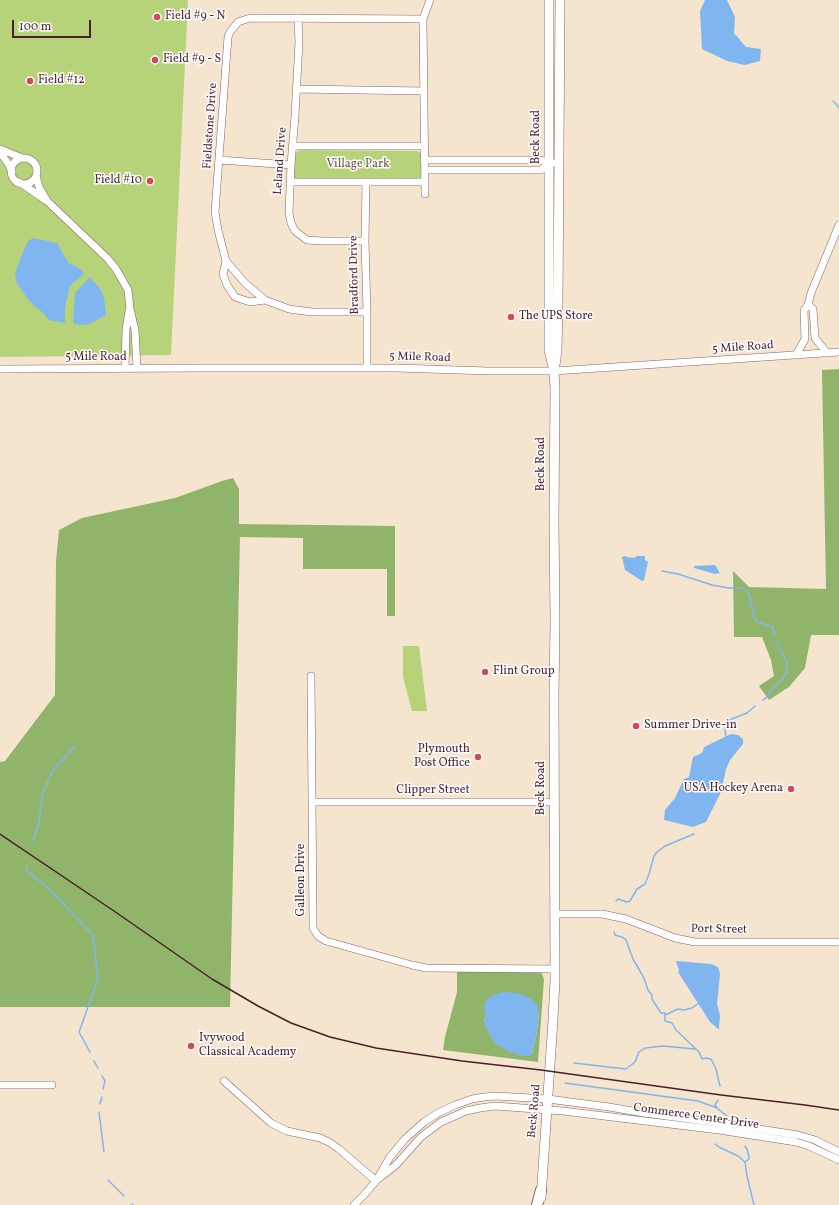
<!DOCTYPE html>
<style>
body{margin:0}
#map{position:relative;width:839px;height:1205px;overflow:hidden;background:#f5e5cf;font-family:Vollkorn,serif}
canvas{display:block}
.scale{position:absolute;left:12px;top:20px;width:79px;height:18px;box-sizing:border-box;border:2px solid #4a1f2b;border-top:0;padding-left:5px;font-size:12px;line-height:14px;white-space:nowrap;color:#4a1f2b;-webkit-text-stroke:3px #fff;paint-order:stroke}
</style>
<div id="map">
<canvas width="839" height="1205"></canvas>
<div class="scale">100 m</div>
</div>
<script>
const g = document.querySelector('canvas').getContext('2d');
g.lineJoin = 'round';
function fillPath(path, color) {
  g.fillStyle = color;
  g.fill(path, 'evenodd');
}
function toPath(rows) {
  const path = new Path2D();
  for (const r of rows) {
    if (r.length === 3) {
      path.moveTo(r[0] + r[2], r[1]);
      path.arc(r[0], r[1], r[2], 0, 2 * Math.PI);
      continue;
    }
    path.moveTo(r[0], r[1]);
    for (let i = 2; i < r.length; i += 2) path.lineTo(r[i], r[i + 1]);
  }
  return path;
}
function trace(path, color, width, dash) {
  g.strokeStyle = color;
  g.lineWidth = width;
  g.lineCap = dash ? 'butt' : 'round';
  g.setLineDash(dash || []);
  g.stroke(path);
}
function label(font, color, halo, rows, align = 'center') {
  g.font = font + ' Vollkorn,serif';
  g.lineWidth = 3;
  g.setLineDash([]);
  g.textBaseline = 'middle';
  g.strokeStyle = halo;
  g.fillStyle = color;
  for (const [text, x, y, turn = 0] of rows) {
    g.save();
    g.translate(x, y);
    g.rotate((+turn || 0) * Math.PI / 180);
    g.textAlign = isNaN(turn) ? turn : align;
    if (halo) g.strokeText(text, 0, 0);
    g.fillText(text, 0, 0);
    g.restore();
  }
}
fillPath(toPath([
 [0,0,188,0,171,355,0,357],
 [300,150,417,151,422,154,422,176,420,179,296,179,294,177,294,174,295,156,296,153],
 [403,646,419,646,427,711,412,711,403,677]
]), '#b6d37a');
fillPath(toPath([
 [839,369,839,635,811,635,805,668,789,687,769,700,759,686,774,676,771,660,762,637,734,637,733,571,749,587,826,589,822,370],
 [233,478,239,489,239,524,395,526,395,616,387,616,387,569,303,569,303,538,240,537,230,1007,0,1007,0,762,5,761,55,695,56,561,59,530,82,518,175,498,222,481],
 [457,969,540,969,544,979,538,1062,443,1050,445,1037,457,992],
 [486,1013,539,1015,536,1037,532,1054,484,1022]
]), '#90b56a');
fillPath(toPath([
 [705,0,727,0,735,17,734,33,746,47,761,49,760,61,745,65,727,61,702,49,700,11],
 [33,238,57,243,65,257,69,263,83,271,84,274,70,286,65,308,65,323,49,320,42,312,31,303,17,284,15,274,20,259,28,241],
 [90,277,101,290,104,298,106,315,90,324,79,325,73,323,75,293],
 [625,556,627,557,634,558,637,556,645,556,645,560,648,562,644,580,642,581,625,570,622,557],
 [715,565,720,573,715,574,694,568,694,566],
 [731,734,738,735,743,739,743,744,730,760,726,769,721,792,706,822,693,827,664,820,665,810,675,798,684,779,689,777,693,757,702,753,704,747],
 [677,961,711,964,718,967,720,974,717,1004,720,1015,719,1029,718,1029,710,1022,678,972,679,970,676,962],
 [503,992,516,993,528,997,534,1001,538,1008,539,1015,536,1037,532,1054,529,1056,524,1056,512,1053,502,1048,494,1042,488,1032,484,1022,486,1013,484,1007,486,1000,493,995]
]), '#80b6ef');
trace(toPath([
 [833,101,836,104,839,108],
 [662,571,678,574,712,585,729,588,740,588,744,589,747,591,750,599,755,620,760,623,773,627,775,635],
 [763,700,767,697,773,688,782,680,787,672,787,662,776,642],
 [726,737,725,729,729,720,747,713,755,706],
 [33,841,39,823,42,794,54,769,75,747],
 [27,866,27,871,48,888,93,935,98,979,79,1032,90,1052],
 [616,901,618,899,627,902,630,901,637,889,645,884,649,874,654,856,657,852,665,846,694,834],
 [614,932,615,935,622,937,626,940,633,959,644,978,648,990,652,995,652,999,661,1013,665,1013,665,1015],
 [665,1015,665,1021,672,1023,676,1030,699,1052,702,1059,706,1058,711,1059,716,1069,720,1086],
 [665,1015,678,1009,684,1010,692,1008,700,1002],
 [94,1061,98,1068],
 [574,1063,626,1069,635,1062,639,1052,645,1048,663,1046,695,1049],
 [102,1076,105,1081,103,1089],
 [565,1083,698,1101,717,1108],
 [718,1100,716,1103,715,1105,718,1109,727,1116],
 [100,1104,102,1097],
 [99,1112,104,1152],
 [715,1144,719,1147,738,1156,745,1162],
 [745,1162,747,1176,754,1205],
 [745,1162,749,1159,749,1157,747,1149,745,1146],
 [108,1180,124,1196],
 [132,1204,133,1205]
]), '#80b6ef', 1.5);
const minor = toPath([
 [298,18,299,42,295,116,291,165,289,213,291,223,295,231,307,240,322,241,365,241],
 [296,89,424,91],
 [292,146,425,146],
 [0,149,22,158],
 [0,152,9,165,12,172],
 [24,171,13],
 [219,160,291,165],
 [424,160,541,160,549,163,553,163],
 [425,170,541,170,549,163],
 [36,176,39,187,46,199],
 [19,182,47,201,107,258,116,269,128,290,130,309,135,330,137,369],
 [290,182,425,182],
 [366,182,365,241,367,312,367,368],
 [425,194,423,19,430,0],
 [226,261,223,274,227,285,235,297,250,302,265,300],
 [808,305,811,293,839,225],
 [367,312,312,312,289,309,265,300,245,283,226,261,218,230,215,212,228,37,230,32,238,22,250,18,423,19],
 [796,355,805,339,804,310,808,305,813,309,815,338,827,353],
 [0,369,204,368,397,368,488,371,554,371,839,352],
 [125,369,126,330,129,311],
 [311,676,313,924,313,928,318,936,326,941,412,965,426,968,555,969],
 [313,802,554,802],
 [555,914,602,914,626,919,675,938,695,942,839,942],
 [224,1081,271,1123,287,1131,320,1138,329,1142,339,1149,376,1181],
 [0,1085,52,1085],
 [378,1179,396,1165,421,1137,441,1122,466,1111,480,1108,495,1106,563,1111,719,1130,796,1142,809,1146,839,1160],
 [354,1205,364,1195,376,1181,390,1157,405,1139,424,1122,438,1113,455,1105,472,1099,484,1097,496,1096,548,1099,609,1107,644,1113,720,1123,798,1135,815,1140,839,1152]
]);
const major = toPath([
 [555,365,557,351,558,305,560,0],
 [541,1198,553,1020,555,980,554,697,555,621,554,520,555,389,554,371,549,350,549,0]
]);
const highway = toPath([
 [537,1205,541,1190]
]);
trace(minor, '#866464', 8);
trace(major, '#866464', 10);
trace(highway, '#866464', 12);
trace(minor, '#fff', 7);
trace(major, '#fff', 9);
trace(highway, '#fff', 10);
trace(toPath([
 [0,834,114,911,212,979,258,1006,291,1023,330,1037,376,1048,462,1061,541,1070,721,1095,805,1105,839,1110]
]), '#4a1f2b', 1.5);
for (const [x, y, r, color] of [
 [157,17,4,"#d1495b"],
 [155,60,4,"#d1495b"],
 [30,81,4,"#d1495b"],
 [150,181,4,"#d1495b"],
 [511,317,4,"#d1495b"],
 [485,672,4,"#d1495b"],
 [636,726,4,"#d1495b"],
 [478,757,4,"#d1495b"],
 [791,789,4,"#d1495b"],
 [191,1046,4,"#d1495b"]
]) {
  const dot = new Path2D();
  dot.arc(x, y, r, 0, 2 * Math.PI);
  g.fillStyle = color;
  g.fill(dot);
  trace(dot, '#fff', 1.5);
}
label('12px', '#4a1f2b', '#fff', [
 ["Field #9 - N",165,17],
 ["Field #9 - S",163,60],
 ["Field #12",38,81],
 ["Field #10",142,181,"right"],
 ["The UPS Store",519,317],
 ["Flint Group",493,672],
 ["Summer Drive-in",644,726],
 ["Plymouth",470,750,"right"],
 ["Post Office",470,764,"right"],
 ["USA Hockey Arena",783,789,"right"],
 ["Ivywood",199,1039],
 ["Classical Academy",199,1053]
], 'left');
label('12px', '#4a1f2b', '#fff', [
 ["Fieldstone Drive",211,126,-86],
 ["Beck Road",537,137,-90],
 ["Leland Drive",281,161,-86],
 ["Bradford Drive",355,275,-91],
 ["5 Mile Road",743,348,-4],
 ["5 Mile Road",96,358],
 ["5 Mile Road",420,358,2],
 ["Beck Road",542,464,-90],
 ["Beck Road",542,788,-90],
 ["Clipper Street",433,791],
 ["Galleon Drive",302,880,-90],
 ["Port Street",719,930,1],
 ["Beck Road",535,1111,-85],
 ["Commerce Center Drive",696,1117,8]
]);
label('12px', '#6a5543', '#fff', [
 ["Village Park",358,165]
]);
</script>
